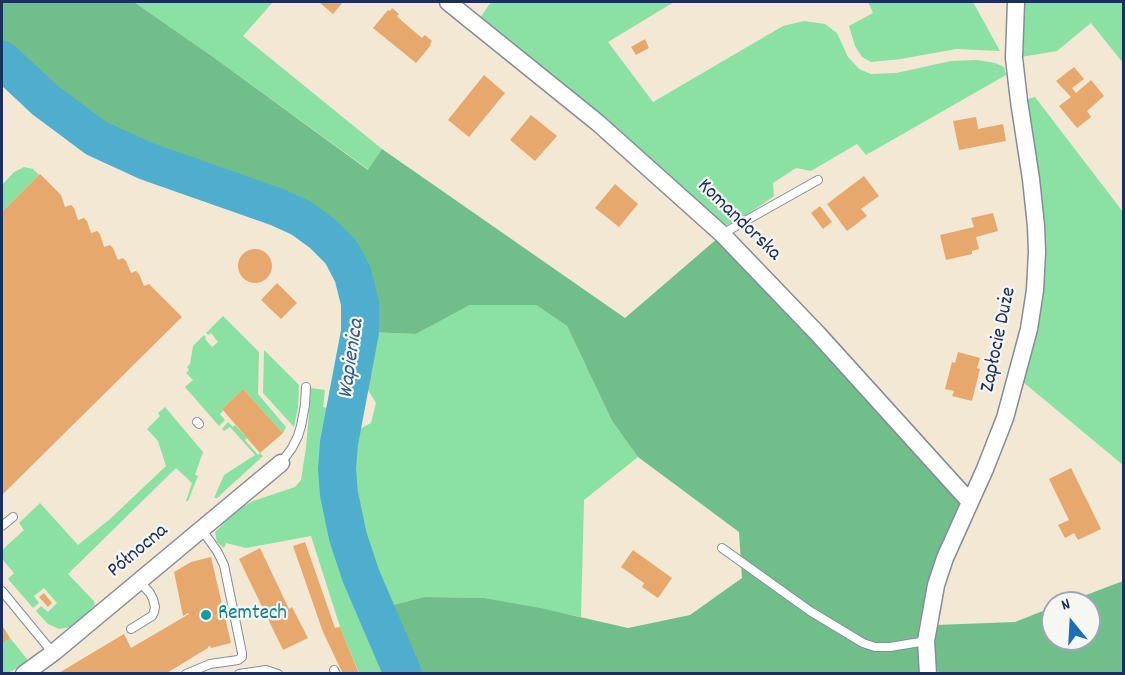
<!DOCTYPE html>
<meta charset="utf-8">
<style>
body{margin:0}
#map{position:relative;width:1125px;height:675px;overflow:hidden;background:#f2e8d3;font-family:Dekko,sans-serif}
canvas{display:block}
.frame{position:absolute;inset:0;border:3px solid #1b2f5e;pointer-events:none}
.north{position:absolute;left:1041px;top:591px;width:60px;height:60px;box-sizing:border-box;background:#f6f6f2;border:2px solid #9ea6b7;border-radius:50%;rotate:342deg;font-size:16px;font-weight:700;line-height:24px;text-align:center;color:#1b2f5e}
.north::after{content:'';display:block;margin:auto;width:21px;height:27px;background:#1f6fb2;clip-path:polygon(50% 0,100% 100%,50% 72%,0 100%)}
</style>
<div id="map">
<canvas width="1125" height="675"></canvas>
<div class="frame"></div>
<div class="north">N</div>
</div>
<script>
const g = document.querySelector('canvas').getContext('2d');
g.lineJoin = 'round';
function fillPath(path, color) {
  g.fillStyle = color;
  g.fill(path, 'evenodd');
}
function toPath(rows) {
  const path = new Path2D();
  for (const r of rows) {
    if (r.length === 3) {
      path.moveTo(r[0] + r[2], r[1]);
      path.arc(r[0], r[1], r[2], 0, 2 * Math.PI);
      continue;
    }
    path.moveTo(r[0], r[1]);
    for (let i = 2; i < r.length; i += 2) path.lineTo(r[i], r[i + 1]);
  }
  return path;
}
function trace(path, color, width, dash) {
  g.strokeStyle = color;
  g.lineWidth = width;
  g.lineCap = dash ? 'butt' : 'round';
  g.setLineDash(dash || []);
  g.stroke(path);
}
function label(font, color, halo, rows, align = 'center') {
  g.font = font + ' Dekko,sans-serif';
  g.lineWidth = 4.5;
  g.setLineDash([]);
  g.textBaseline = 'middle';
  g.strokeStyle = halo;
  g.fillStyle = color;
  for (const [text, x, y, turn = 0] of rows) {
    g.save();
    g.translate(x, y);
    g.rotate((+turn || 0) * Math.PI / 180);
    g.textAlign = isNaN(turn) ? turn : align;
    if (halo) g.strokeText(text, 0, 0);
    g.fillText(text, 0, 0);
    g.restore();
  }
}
fillPath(toPath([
 [134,2,273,2,243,36,382,149,369,170,216,59],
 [491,2,674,2,608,42,653,102,783,26,804,21,825,24,837,33,848,57,859,69,871,74,896,73,951,61,977,60,995,63,1004,67,1006,75,866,155,857,144,811,171,796,168,773,183,774,196,734,224,723,225,480,18],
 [868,2,973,2,1000,51,956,49,901,59,871,62,862,57,855,46,849,26,873,13],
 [1024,2,1123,2,1123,63,1091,23,1057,51,1021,57],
 [1035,97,1123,212,1123,465,1023,382,1036,330,1025,100],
 [24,167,33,169,39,175,2,212,2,185,14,172],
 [470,305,536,305,567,326,612,421,638,457,584,500,581,617,485,598,424,597,389,606,369,571,354,525,350,492,352,443,358,430,371,423,376,403,363,382,367,332,416,334],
 [223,316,259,352,258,394,286,427,283,433,243,389,222,409,223,411,220,414,225,420,219,426,185,387,193,380,186,373,189,370,187,367,190,364,193,346,204,335,206,337,205,339,212,347,218,342,211,333,209,335,206,333],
 [264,350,299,385,298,408,294,427,263,393],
 [311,388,325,390,323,407,333,409,324,492,328,515,392,673,359,673,340,627,311,536,246,548,226,543,224,548,217,542,215,532,236,511,253,501,295,487,301,480,306,448],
 [165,407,203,452,195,475,198,476,188,501,186,501,192,483,176,468,68,574,94,601,95,605,82,618,70,627,59,629,48,624,36,611,41,606,48,612,57,603,44,588,34,596,39,603,33,608,8,579,14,573,2,559,2,550,24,530,19,523,40,503,78,545,110,519,166,466,158,441,147,429,160,416,158,413],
 [228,422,233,427,235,425,247,438,245,440,258,455,260,453,263,456,217,498,214,498,224,475,255,455,230,427,224,431,222,429],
 [10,638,27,659,26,663,8,673,2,673,2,644]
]), '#8be1a4');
fillPath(toPath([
 [2,2,134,2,216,59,368,170,382,149,625,318,718,238,829,358,961,503,937,555,928,584,919,626,918,650,920,672,917,674,415,673,389,606,424,597,485,598,540,608,628,628,690,615,742,578,739,532,638,457,612,421,567,326,536,305,470,305,416,334,367,332,369,304,363,274,349,248,331,228,299,208,212,176,148,155,99,133,48,96,2,52],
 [1123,581,1124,670,1120,673,942,674,934,669,933,649,936,625,1015,622,1053,607,1053,639,1089,639,1089,603,1065,603]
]), '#70bf8a');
trace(toPath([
 [2,60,45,100,96,138,146,161,277,207,301,218,323,234,341,252,353,275,360,303,360,332,339,443,337,469,339,494,348,537,361,576,403,674]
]), '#4fadce', 38);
fillPath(toPath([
 [319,2,343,2,333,14],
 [392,8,399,14,397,16,402,21,422,38,425,35,432,41,430,44,431,45,416,63,373,28,388,10,390,11],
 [645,39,649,48,636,55,631,47],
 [1074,67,1084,79,1072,88,1076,93,1091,80,1104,96,1087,111,1091,117,1077,128,1059,106,1071,97,1056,81],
 [484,75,505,93,469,137,448,120],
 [531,115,557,136,535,161,510,140],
 [976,117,978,129,1003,124,1006,141,959,150,953,121],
 [40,174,61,195,65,207,71,205,74,208,78,220,84,218,87,221,91,233,97,231,100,234,104,247,110,245,113,248,118,260,123,258,126,261,131,273,136,271,139,274,144,286,149,284,182,317,2,495,2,212],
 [864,176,879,196,861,209,867,216,847,231,827,204],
 [615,184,638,204,619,227,595,208],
 [820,206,832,222,823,229,811,213],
 [993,213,998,231,976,237,979,249,972,251,972,254,946,260,940,235,974,227,971,218],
 [255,266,17],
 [277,283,297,303,281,319,261,300],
 [958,352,980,358,977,368,980,369,972,401,952,396,954,391,945,389,952,362,955,363],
 [243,389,283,433,260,453,222,409],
 [1071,468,1101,529,1078,540,1074,533,1065,538,1058,525,1069,520,1049,479],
 [305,542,335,628,340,627,359,674,343,674,323,632,293,546],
 [260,548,289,609,292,607,308,638,283,650,239,559],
 [633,550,672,578,658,598,642,587,644,583,621,567],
 [211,557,231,643,211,648,210,646,208,647,208,648,165,674,57,674,124,634,131,648,189,614,188,613,183,616,174,572,191,562],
 [44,593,52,603,48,607,39,597],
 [2,625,10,638,2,644]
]), '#e7a86e');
const service = toPath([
 [722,234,818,180],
 [197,422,199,424],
 [281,463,292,448,298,436,301,426,305,405,306,387],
 [2,526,13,517],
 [722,548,810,611,863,643,875,647,890,647,926,641],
 [2,591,53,653],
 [131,629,152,616,154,612,155,607,153,599,150,593,139,581],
 [334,670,336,674],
 [186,674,210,664,238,660,242,657,242,653,224,565,217,551,202,530],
 [239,674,266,670,278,674]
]);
const minor = toPath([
 [448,2,598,123,722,234,817,333,970,502],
 [24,674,53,653,281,463],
 [928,674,926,641,936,585,945,558,985,469,1005,418,1029,329,1035,290,1037,252,1036,226,1031,179,1019,101,1014,58,1016,2]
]);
trace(service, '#868c98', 10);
trace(minor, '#868c98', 19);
trace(service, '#fff', 8);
trace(minor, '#fff', 16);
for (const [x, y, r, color] of [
 [206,615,6,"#0f9aa8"]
]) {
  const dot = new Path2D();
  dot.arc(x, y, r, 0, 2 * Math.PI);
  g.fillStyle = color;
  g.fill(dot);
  trace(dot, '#f6f6f2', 2);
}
label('21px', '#1b2f5e', '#f6f6f2', [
 ["Komandorska",738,221,44],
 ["Zapłocie Duże",1000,340,-78],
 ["Północna",139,552,-40]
]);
label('21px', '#0d838f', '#f6f6f2', [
 ["Remtech",218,615]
], 'left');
label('italic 22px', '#2d5b85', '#f6f6f2', [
 ["Wapienica",353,359,-82]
]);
</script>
